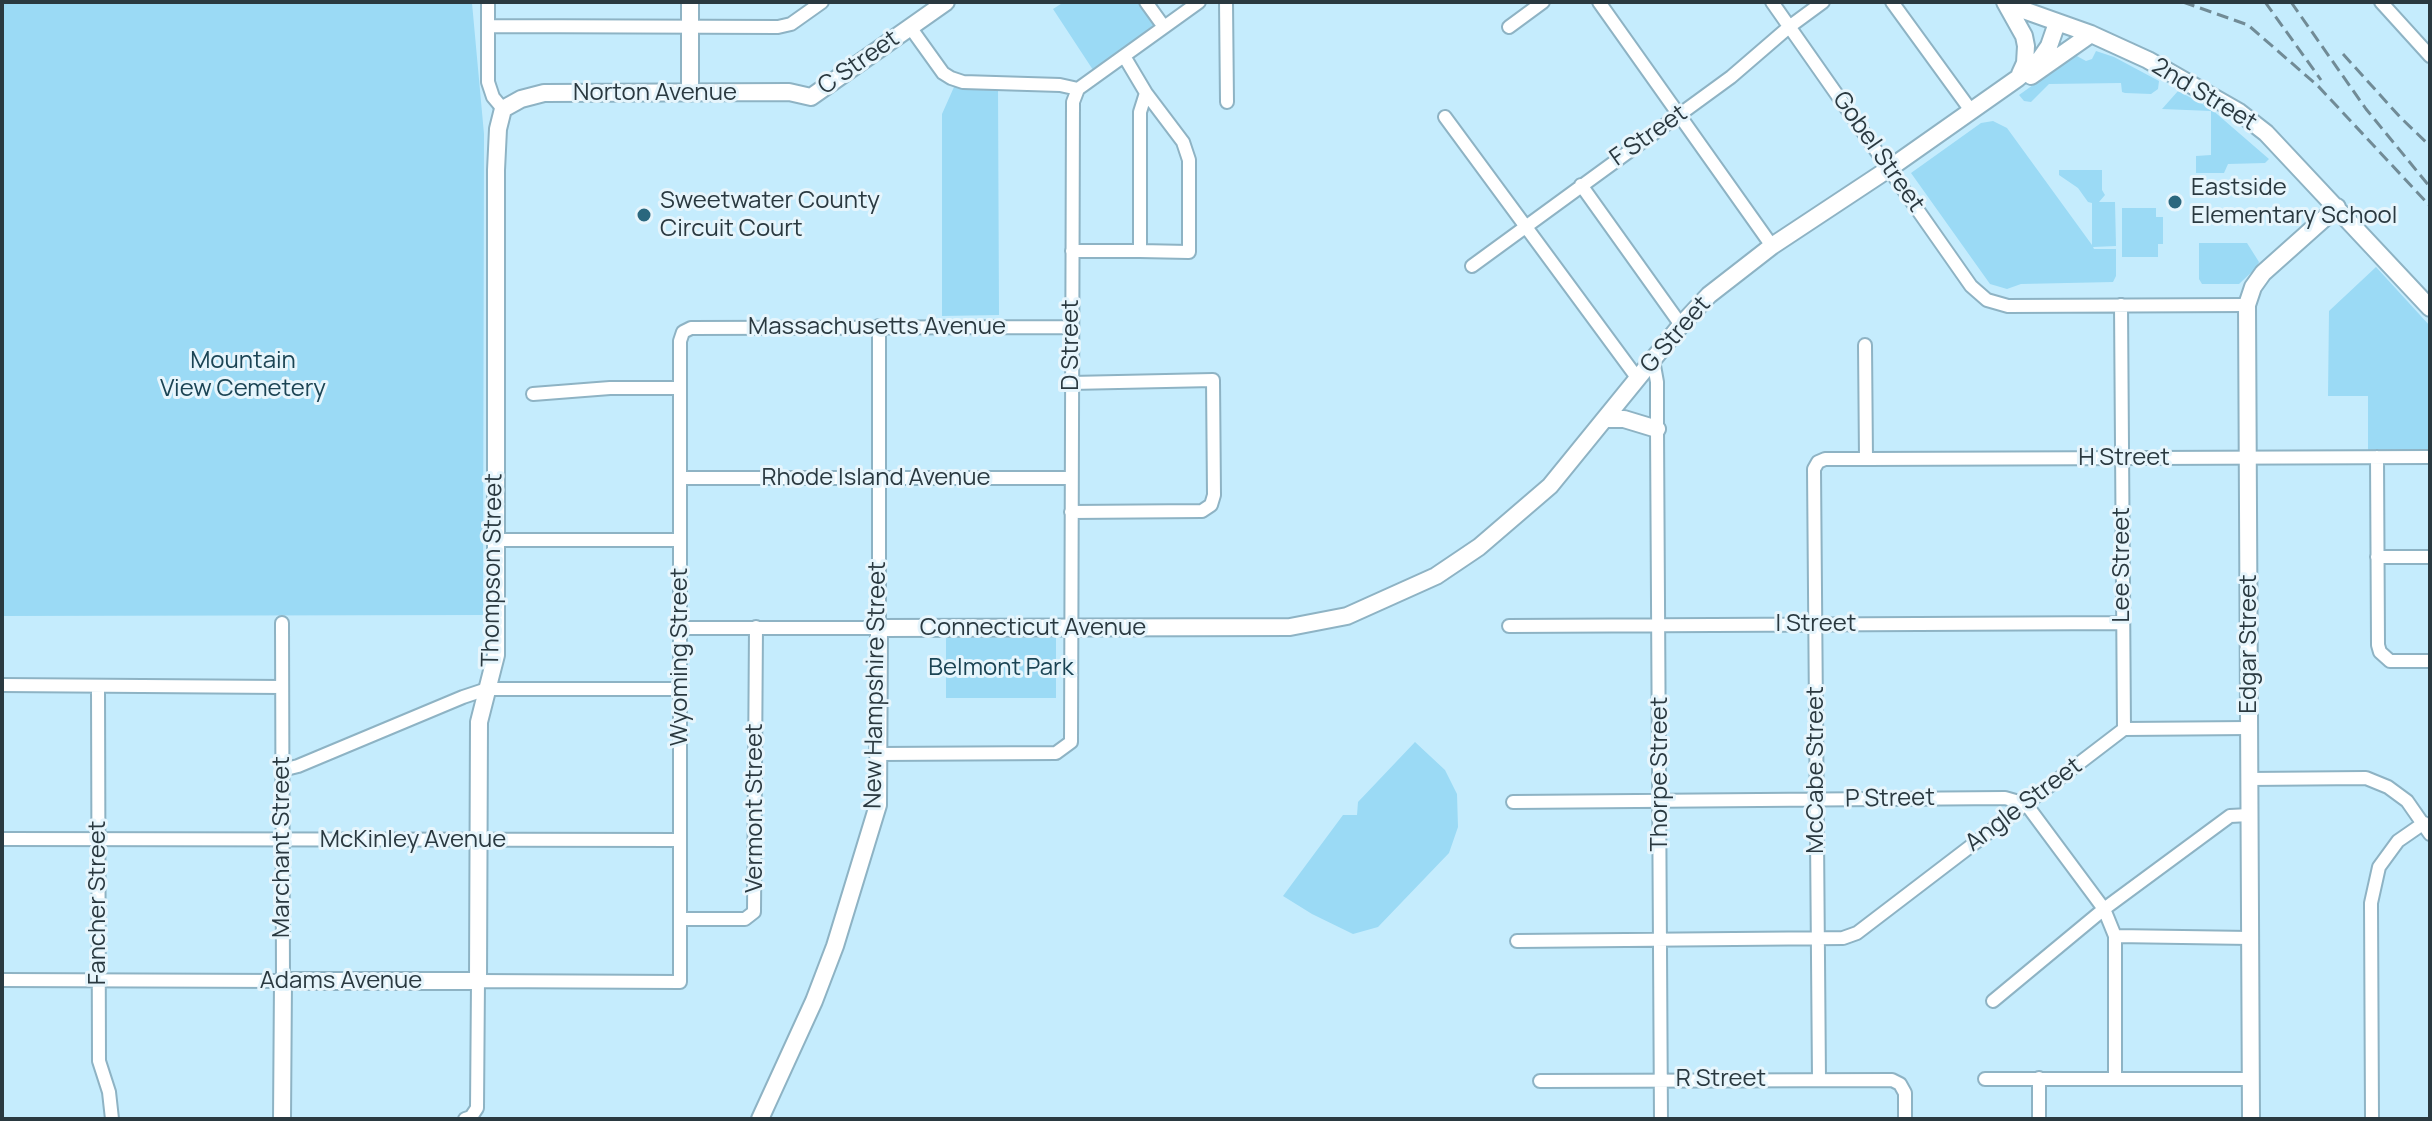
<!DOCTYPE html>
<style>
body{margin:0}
#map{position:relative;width:2432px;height:1121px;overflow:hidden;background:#c5ecfd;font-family:Manrope,sans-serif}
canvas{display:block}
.frame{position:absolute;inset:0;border:4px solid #2a3940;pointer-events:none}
</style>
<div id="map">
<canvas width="2432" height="1121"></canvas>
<div class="frame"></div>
</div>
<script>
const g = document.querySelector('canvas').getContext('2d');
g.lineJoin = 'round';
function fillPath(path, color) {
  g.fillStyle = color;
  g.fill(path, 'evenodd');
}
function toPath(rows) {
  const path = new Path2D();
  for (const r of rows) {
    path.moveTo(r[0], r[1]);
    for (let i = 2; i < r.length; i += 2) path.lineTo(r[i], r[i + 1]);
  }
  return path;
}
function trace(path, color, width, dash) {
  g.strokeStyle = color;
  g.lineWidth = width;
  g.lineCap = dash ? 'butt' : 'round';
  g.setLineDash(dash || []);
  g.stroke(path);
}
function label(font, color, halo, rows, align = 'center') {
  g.font = font + ' Manrope,sans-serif';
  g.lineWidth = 6;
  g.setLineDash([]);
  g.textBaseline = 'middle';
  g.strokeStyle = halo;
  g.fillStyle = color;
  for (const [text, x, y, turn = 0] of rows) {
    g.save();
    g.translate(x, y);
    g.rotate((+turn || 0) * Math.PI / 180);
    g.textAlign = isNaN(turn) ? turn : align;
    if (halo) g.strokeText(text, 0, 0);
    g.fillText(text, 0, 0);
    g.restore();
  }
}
fillPath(toPath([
 [2,2,472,3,484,134,483,615,2,616],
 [1064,2,1146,2,1164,27,1097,76,1053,9],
 [2096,51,2114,57,2159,81,2158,89,2151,94,2125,93,2122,92,2121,83,2049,84,2031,102,2024,101,2019,95,2075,55,2086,61,2092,59],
 [954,87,998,88,999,315,942,316,942,114],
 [2178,91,2210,108,2269,159,2265,163,2228,164,2224,173,2196,173,2196,156,2211,155,2211,111,2162,109],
 [1993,121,2007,128,2092,245,2092,203,2088,202,2078,188,2059,175,2059,170,2102,170,2102,190,2105,195,2099,202,2115,202,2116,246,2093,247,2094,249,2116,249,2116,276,2113,282,2021,284,2007,289,1990,284,1911,173,1981,123],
 [2122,208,2156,208,2156,217,2163,217,2163,244,2158,244,2158,257,2122,257],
 [2199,243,2247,243,2259,262,2257,267,2239,284,2202,284,2199,279],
 [2376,267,2430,326,2430,451,2368,451,2368,396,2328,396,2329,311],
 [946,638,1056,638,1056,698,946,698],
 [1415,742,1445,770,1457,794,1458,827,1449,853,1378,927,1353,934,1312,914,1283,896,1343,815,1357,815,1358,802]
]), '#9bdaf5');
const street = toPath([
 [488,2,488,82,493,97,503,109],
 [1146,2,1164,27],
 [1226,2,1227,102],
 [1599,2,1772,246],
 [1772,2,1971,286,1987,300,2008,306,2247,305],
 [1892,2,1972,112],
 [2381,2,2430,56],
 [488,26,778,27,791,24,822,2],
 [910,27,943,73,951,78,963,82,1060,85,1078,89],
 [1509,27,1543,2],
 [1124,56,1146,93],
 [1445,117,1638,379],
 [1581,185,1681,325],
 [1072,251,1140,251,1140,112,1146,93,1183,142,1189,160,1189,252,1140,251],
 [1472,266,1731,77,1789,27,1823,2],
 [2121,305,2124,729],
 [1865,345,1866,459],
 [1653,360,1657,382,1657,429,1661,1119],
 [533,394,610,388,680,388],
 [2377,457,2378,645,2380,652,2390,661,2430,661],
 [681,478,1071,478],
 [1071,512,1202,511,1211,505,1214,495,1213,380,1071,383],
 [495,540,680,540],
 [2377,557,2430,557],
 [1509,626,2123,623],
 [680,628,879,628,879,326],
 [2,685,282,687],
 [98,686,99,1061,109,1092,112,1119],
 [879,754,1056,753,1071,742,1073,102,1078,89,1199,2],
 [282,770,298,766,463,697,487,689,680,689],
 [2249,779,2366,778,2388,787,2407,801,2430,834],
 [1513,802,2005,798,2026,804,2104,909,2115,936,2115,1079],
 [2,839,680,840],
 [680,919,745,919,754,912,756,627],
 [2115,936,2250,938],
 [1517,941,1843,938,1857,933,2124,729,2249,728],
 [2,980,283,981,282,623],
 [1993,1001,2104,909,2230,816,2249,815],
 [2039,1078,2039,1119],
 [1985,1079,2251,1079],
 [1819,1080,1814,469,1818,462,1825,459,1866,459,2430,457],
 [1540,1081,1892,1080,1900,1084,1905,1093,1905,1119],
 [465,1119,471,1117,477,1108,478,981,680,982,680,341,683,332,691,328,1071,327],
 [2372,1119,2371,903,2379,867,2398,841,2424,823]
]);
const secondary = toPath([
 [2005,2,2024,36,2026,46,2025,63,2020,74],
 [2009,2,2015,7,2091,34,2148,60,2239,112,2266,133,2430,308],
 [2031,76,2091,34],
 [690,93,690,2],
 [1605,419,1624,419,1657,429],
 [282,1119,283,981,478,981,479,722,496,655,496,170,498,129,503,109,521,99,544,93,789,92,811,97,946,2],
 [760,1119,814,1001,835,946,878,805,879,628,1290,627,1347,616,1436,576,1479,547,1550,486,1681,325,1709,295,1772,246,1890,168,2018,78,2040,59,2049,46,2057,23],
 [2251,1119,2247,305,2253,287,2263,273,2337,207]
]);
trace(street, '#8eb3c4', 16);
trace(secondary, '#8eb3c4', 20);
trace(street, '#fff', 12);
trace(secondary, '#fff', 16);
trace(toPath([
 [2183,2,2248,25,2318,86,2430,206],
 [2265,2,2321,80],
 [2291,2,2366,109,2430,187],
 [2343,54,2400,117,2430,146]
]), '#718b96', 3, [12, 6]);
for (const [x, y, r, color] of [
 [2175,202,8,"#2a677e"],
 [644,215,8,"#2a677e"]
]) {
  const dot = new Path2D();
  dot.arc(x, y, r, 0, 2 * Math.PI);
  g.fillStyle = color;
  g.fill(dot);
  trace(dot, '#e6f5fc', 3);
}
label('24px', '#2a3940', '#e6f5fc', [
 ["C Street",859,63,-35],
 ["Norton Avenue",655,93],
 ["2nd Street",2204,95,31],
 ["F Street",1649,136,-35],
 ["Gobel Street",1878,152,55],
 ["Massachusetts Avenue",877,327],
 ["G Street",1676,335,-49],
 ["D Street",1071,345,-90],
 ["H Street",2124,458],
 ["Rhode Island Avenue",876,478],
 ["Lee Street",2122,565,-90],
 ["Thompson Street",493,570,-89],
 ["I Street",1816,624],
 ["Connecticut Avenue",1033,628],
 ["Edgar Street",2249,644,-90],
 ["Wyoming Street",680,657,-90],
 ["New Hampshire Street",876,685,-89],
 ["McCabe Street",1816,770,-90],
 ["Thorpe Street",1660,774,-90],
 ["P Street",1890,799,-1],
 ["Angle Street",2024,805,-37],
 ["Vermont Street",755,808,-90],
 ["McKinley Avenue",413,840],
 ["Marchant Street",282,847,-90],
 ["Fancher Street",98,903,-90],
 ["Adams Avenue",341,981],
 ["R Street",1721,1079]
]);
label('24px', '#2a3940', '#e6f5fc', [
 ["Eastside",2191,188],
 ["Elementary School",2191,216],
 ["Sweetwater County",660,201],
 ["Circuit Court",660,229]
], 'left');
label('24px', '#1b4454', '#e6f5fc', [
 ["Mountain",243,361],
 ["View Cemetery",243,389],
 ["Belmont Park",1001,668]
]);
</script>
